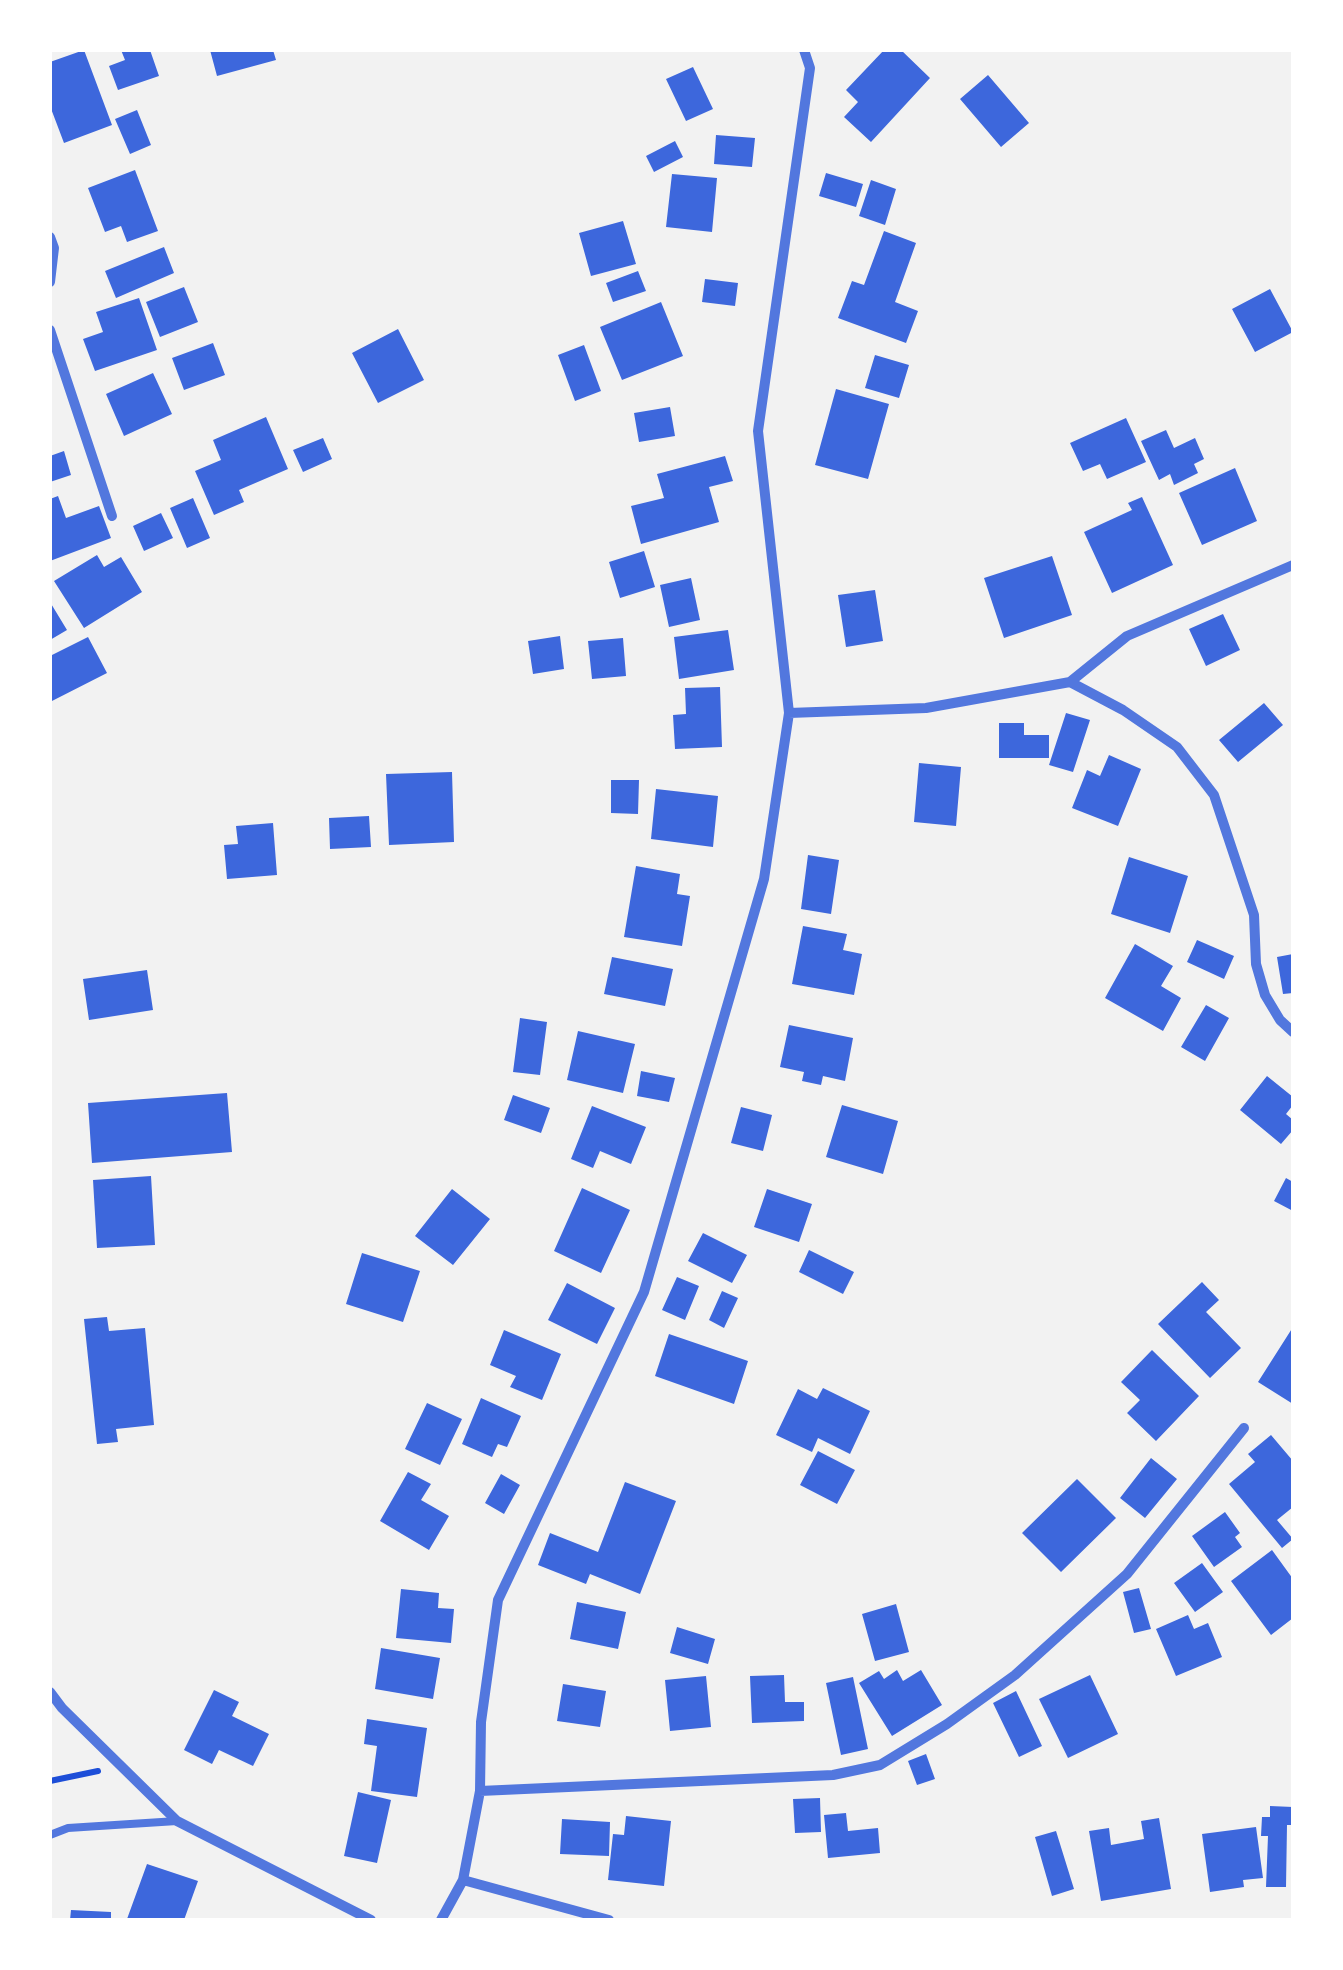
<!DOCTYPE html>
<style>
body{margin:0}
#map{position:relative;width:1343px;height:1970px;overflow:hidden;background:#f2f2f2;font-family:Arial,sans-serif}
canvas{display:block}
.frame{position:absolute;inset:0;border:52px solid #fff;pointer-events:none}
</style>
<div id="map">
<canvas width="1343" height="1970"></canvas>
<div class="frame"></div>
</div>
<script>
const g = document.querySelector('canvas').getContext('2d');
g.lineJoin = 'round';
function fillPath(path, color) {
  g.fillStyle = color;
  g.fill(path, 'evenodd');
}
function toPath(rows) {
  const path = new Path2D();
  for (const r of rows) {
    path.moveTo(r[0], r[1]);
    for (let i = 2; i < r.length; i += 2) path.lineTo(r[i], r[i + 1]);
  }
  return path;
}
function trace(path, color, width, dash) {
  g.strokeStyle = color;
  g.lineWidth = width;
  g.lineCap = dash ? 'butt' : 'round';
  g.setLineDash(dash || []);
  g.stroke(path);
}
fillPath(toPath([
 [84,50,112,125,64,143,50,106,50,62],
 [121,50,150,50,159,76,118,90,109,66,125,60],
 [210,50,273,50,276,60,217,76],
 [884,50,901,50,930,78,871,142,844,117,858,102,846,90],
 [693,67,713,109,686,121,666,79],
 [988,75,1029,123,1001,147,960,99],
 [137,110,151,145,130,154,115,119],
 [716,135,755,138,752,167,714,164],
 [675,141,683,157,654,172,646,156],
 [135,170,158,231,127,242,121,226,105,232,88,188],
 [826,173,863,184,856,207,819,196],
 [672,174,717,178,712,232,666,227],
 [871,180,896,189,885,225,859,216],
 [623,221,636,264,591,276,579,233],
 [884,231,916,243,895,302,918,311,906,343,838,318,852,281,864,285],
 [164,247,174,273,116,298,105,271],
 [638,271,646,291,613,302,606,283],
 [705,279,738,283,735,306,702,302],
 [184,287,198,322,160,337,146,302],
 [1270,289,1293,332,1255,352,1232,309],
 [139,298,157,350,95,371,83,339,103,332,96,312],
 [661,302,683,356,622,380,600,327],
 [398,329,424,380,378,403,352,353],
 [213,343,225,375,184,390,172,358],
 [584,345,601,391,575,401,558,355],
 [875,355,909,365,899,398,865,388],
 [153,373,172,414,124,436,106,394],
 [836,389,889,404,868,479,815,465],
 [670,407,675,436,639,442,634,413],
 [266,417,288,469,239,490,244,502,214,515,195,471,221,460,213,440],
 [1126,418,1146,462,1107,479,1100,464,1083,471,1070,443],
 [1166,430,1174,448,1195,438,1204,459,1194,464,1198,473,1174,485,1170,474,1159,480,1141,441],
 [323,438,332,459,303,472,293,450],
 [64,451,71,475,50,482,50,456],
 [725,456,733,481,709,487,719,522,641,544,631,506,664,498,657,474],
 [1235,468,1257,521,1202,545,1179,493],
 [58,496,66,518,99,506,111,538,50,561,50,499],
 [1142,497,1173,565,1112,593,1084,532,1132,510,1128,503],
 [193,498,210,538,187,548,170,508],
 [161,513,173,538,144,551,133,526],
 [644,551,655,587,620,598,609,562],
 [97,555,104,567,121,557,142,592,84,628,54,581],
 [1052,556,1072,615,1004,638,984,578],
 [691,578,700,620,669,627,660,585],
 [875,590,883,641,846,647,838,595],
 [50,602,67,630,50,640],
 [1223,614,1240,650,1206,666,1189,629],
 [728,630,734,670,679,679,674,637],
 [560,636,564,669,533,674,528,641],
 [88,637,107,673,50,702,50,656],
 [623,638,626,676,592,679,588,641],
 [720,687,722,747,675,749,673,715,686,714,685,688],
 [1264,703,1283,725,1238,762,1219,740],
 [1066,713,1090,720,1073,772,1049,765],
 [999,723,1024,723,1024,735,1049,735,1049,758,999,758],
 [1109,755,1141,769,1118,826,1072,808,1087,770,1100,776],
 [919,763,961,767,956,826,914,822],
 [452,772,454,842,389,845,386,774],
 [611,780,639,780,638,814,611,813],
 [656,789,718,796,713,847,651,839],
 [369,816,371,847,330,849,329,818],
 [273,823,277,875,227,879,224,845,238,844,236,826],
 [808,855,839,860,831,914,801,909],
 [1129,857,1188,876,1170,933,1111,914],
 [636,866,680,874,677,894,690,896,682,946,624,937],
 [803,926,847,934,843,950,862,954,854,995,792,984],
 [1197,940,1234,956,1224,979,1187,962],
 [1135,944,1173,966,1161,986,1181,998,1163,1031,1105,998],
 [1293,954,1293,993,1283,994,1277,957],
 [612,957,673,969,665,1006,604,994],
 [147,970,153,1010,89,1020,83,979],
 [1206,1005,1229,1018,1205,1061,1181,1047],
 [520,1018,547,1022,540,1075,513,1072],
 [789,1025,853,1038,845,1081,823,1076,821,1085,802,1081,804,1072,780,1067],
 [578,1031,635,1044,623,1093,567,1080],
 [641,1071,675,1078,669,1102,637,1096],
 [1267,1076,1293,1097,1293,1105,1286,1114,1293,1120,1293,1130,1281,1144,1240,1110],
 [227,1093,232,1152,92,1163,88,1103],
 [513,1095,550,1108,541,1133,504,1120],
 [842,1105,898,1121,883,1174,826,1157],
 [592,1106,646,1127,631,1164,600,1151,593,1168,571,1159],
 [741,1107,772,1115,763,1151,731,1143],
 [151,1176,155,1245,97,1248,93,1180],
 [1286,1178,1293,1182,1293,1211,1274,1201],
 [582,1188,630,1210,601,1273,554,1251],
 [452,1189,490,1219,453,1265,415,1236],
 [767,1189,812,1204,799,1242,754,1227],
 [703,1233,747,1255,732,1283,688,1261],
 [809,1250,854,1272,843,1294,799,1272],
 [362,1253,420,1271,403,1322,346,1304],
 [677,1277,699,1286,685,1320,662,1310],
 [1202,1282,1219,1300,1206,1312,1241,1348,1210,1378,1158,1324],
 [567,1283,615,1308,597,1344,548,1320],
 [722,1291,738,1298,724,1328,709,1320],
 [107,1317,109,1331,145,1328,154,1425,116,1429,118,1442,97,1444,84,1319],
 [1293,1327,1293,1404,1258,1382],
 [504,1330,561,1354,542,1400,510,1387,516,1376,490,1365],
 [669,1334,748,1361,734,1404,655,1376],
 [1152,1350,1199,1396,1156,1441,1127,1413,1140,1400,1121,1382],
 [823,1388,870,1411,850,1454,818,1438,812,1452,776,1435,798,1389,817,1399],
 [481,1398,521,1416,507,1447,498,1444,492,1457,462,1444],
 [427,1403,462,1419,440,1465,405,1449],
 [1271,1435,1293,1461,1293,1507,1277,1520,1293,1539,1282,1548,1229,1484,1255,1462,1248,1454],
 [818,1451,855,1470,837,1504,800,1485],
 [1151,1458,1177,1479,1145,1518,1120,1498],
 [408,1472,431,1484,421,1500,449,1516,429,1550,380,1521],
 [501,1474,520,1485,504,1514,485,1503],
 [1077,1479,1116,1518,1061,1572,1022,1533],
 [625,1482,676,1501,640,1594,590,1574,586,1584,538,1565,550,1533,598,1552],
 [1225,1512,1240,1533,1235,1537,1242,1547,1214,1567,1192,1536],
 [1272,1550,1293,1579,1293,1618,1271,1635,1231,1581],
 [1202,1563,1223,1592,1195,1612,1174,1583],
 [1139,1588,1151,1629,1134,1633,1123,1592],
 [401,1589,439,1593,438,1608,454,1609,451,1643,396,1638],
 [577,1602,626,1612,618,1649,570,1639],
 [896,1604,909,1652,875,1661,862,1614],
 [1188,1615,1194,1629,1208,1623,1222,1657,1176,1676,1156,1629],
 [677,1627,715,1639,708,1664,670,1653],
 [381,1648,440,1658,433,1699,375,1689],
 [897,1670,903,1681,921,1670,942,1705,892,1736,859,1683,879,1671,884,1679],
 [784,1675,785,1702,804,1702,804,1721,752,1723,750,1676],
 [1090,1675,1118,1734,1068,1758,1039,1699],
 [706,1676,711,1727,670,1731,665,1680],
 [853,1677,868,1749,841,1755,826,1683],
 [563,1684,606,1691,600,1727,557,1721],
 [214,1690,239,1702,232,1716,269,1734,253,1766,219,1750,212,1764,184,1750],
 [1016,1691,1042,1746,1019,1757,993,1703],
 [367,1719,427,1728,417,1797,371,1791,377,1746,364,1744],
 [926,1754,935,1779,917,1785,908,1761],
 [358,1792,391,1800,377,1863,344,1856],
 [820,1798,821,1832,795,1833,793,1799],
 [1270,1806,1293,1807,1293,1825,1287,1825,1286,1887,1266,1887,1268,1836,1261,1836,1262,1817,1270,1817],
 [846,1813,848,1831,878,1828,880,1853,828,1858,824,1815],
 [626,1816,671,1821,664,1886,608,1880,613,1834,624,1835],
 [1159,1818,1171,1889,1101,1901,1089,1831,1109,1828,1111,1845,1144,1839,1141,1821],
 [562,1819,610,1822,609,1856,560,1854],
 [1256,1827,1263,1878,1243,1880,1244,1887,1210,1892,1202,1834],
 [1056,1831,1074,1889,1052,1896,1035,1837],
 [147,1864,198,1881,184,1920,127,1919],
 [71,1910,111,1912,111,1920,70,1920]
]), '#3d67dc');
trace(toPath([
 [50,1781,98,1771]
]), '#1d4ed8', 6);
trace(toPath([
 [50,1835,68,1828,177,1821]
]), '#5277de', 8);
trace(toPath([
 [50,237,54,248,50,282],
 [50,330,112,516],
 [1070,682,1127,636,1293,565],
 [789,713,926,708,1070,682,1123,710,1177,747,1214,795,1254,915,1256,964,1265,995,1280,1020,1293,1032],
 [50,1692,62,1708,177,1821,371,1920],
 [480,1791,833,1775,880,1765,947,1724,1015,1675,1127,1574,1244,1428],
 [463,1880,609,1920],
 [441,1920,463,1880,480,1791,481,1722,498,1600,644,1292,764,879,789,713,758,431,810,68,804,50]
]), '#5277de', 10);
</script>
